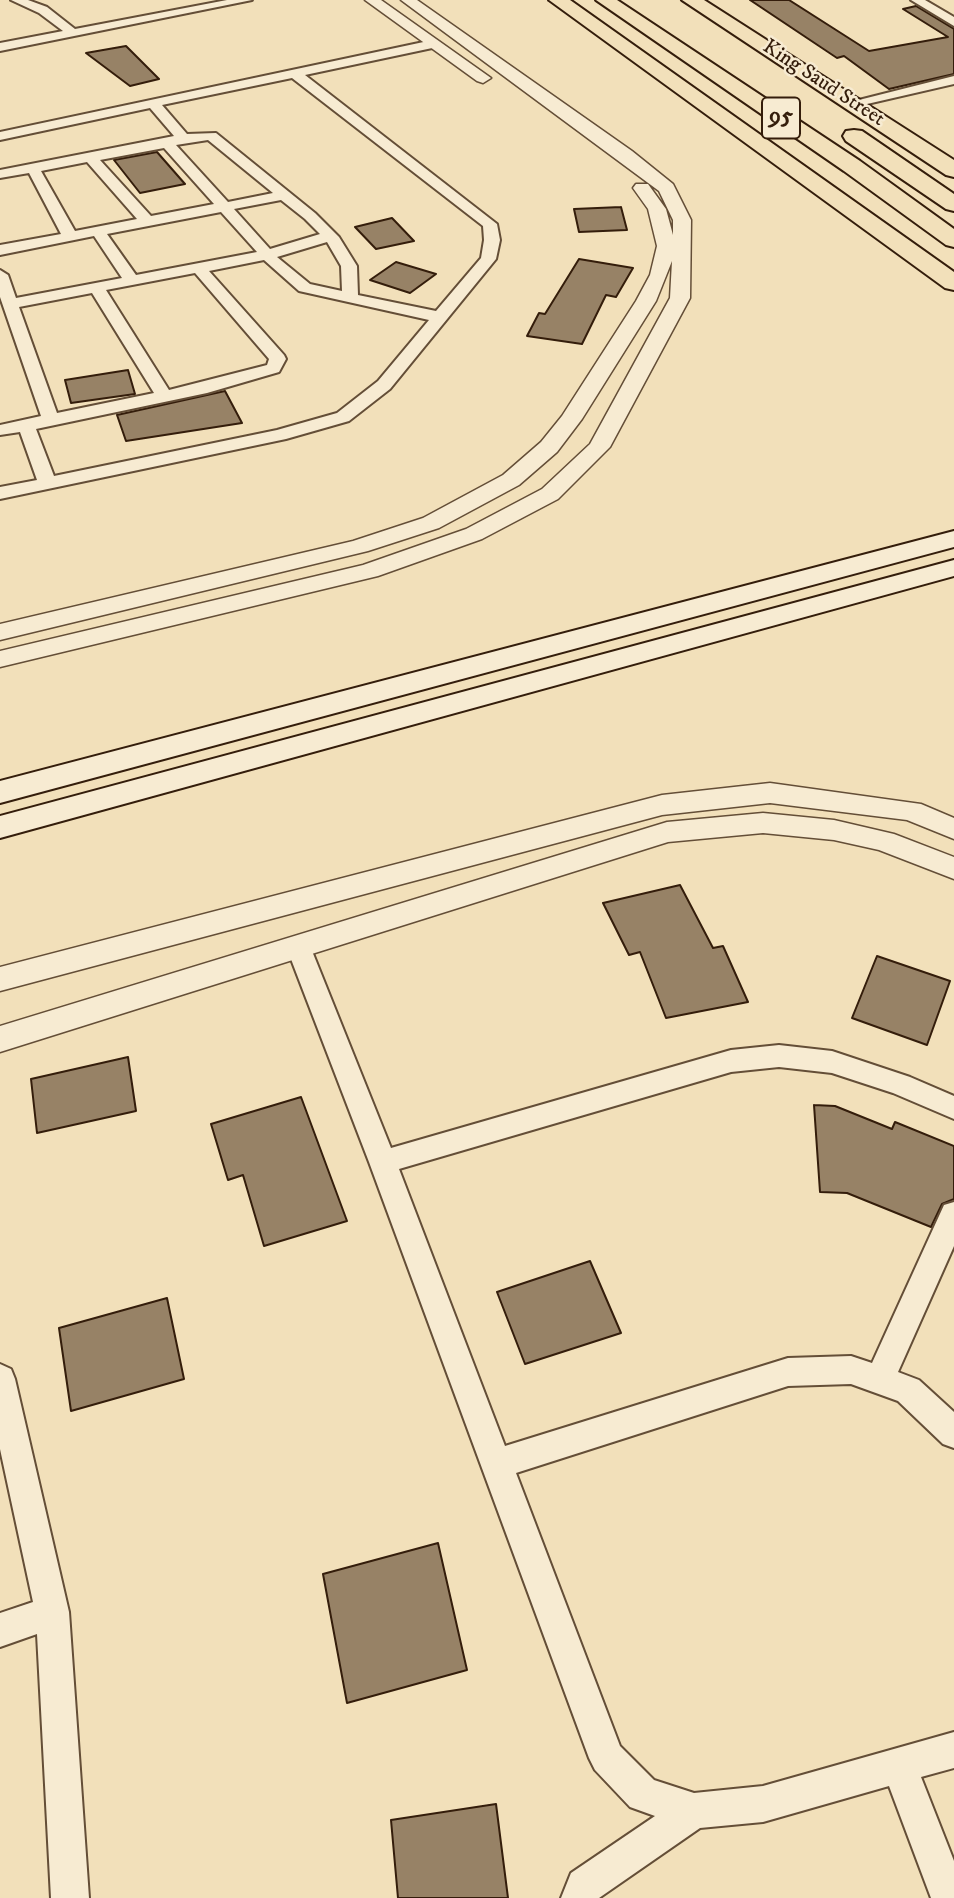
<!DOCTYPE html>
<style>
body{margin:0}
canvas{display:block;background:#f2e0ba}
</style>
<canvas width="954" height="1898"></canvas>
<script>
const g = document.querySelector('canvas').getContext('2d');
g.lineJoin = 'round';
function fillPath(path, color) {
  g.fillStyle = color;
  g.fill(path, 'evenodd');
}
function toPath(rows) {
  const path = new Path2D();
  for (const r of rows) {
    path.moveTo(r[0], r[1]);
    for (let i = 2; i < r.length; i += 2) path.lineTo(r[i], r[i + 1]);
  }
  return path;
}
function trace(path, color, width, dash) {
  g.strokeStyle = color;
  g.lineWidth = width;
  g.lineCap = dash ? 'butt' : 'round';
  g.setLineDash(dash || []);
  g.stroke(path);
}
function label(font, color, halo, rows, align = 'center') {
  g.font = font + ' "IM FELL DW Pica",serif';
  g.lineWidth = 5;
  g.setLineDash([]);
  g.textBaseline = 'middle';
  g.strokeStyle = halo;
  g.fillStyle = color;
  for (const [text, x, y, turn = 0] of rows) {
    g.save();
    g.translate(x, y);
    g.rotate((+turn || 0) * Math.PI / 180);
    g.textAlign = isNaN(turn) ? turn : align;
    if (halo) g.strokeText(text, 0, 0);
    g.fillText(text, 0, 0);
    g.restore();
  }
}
const building = toPath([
 [750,0,789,0,869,51,948,37,903,9,916,6,954,29,954,74,889,89,844,56,837,58,750,0],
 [126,46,159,79,130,86,86,53,126,46],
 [157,152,185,184,140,193,114,160,157,152],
 [621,207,627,230,579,232,574,209,621,207],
 [392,218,414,241,376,249,355,227,392,218],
 [579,259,633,268,616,297,606,295,582,344,527,336,539,313,545,314,579,259],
 [396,262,436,274,410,293,370,280,396,262],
 [128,370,135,394,71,403,65,380,128,370],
 [225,391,242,423,126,441,117,415,225,391],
 [680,885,713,948,723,946,748,1002,666,1018,640,952,629,955,603,903,680,885],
 [877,956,950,981,927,1045,852,1018,877,956],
 [128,1057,136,1111,37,1133,31,1079,128,1057],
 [301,1097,347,1221,264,1246,243,1175,228,1180,211,1124,301,1097],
 [814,1105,835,1106,892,1129,895,1122,954,1146,954,1199,942,1204,931,1227,847,1193,820,1192,814,1105],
 [590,1261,621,1333,525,1364,497,1292,590,1261],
 [167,1298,184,1379,71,1411,59,1328,167,1298],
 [438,1543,467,1670,347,1703,323,1574,438,1543],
 [496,1804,508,1898,398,1898,391,1820,496,1804]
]);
fillPath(building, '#978266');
trace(building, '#341d0b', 2);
const minor = toPath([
 [11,0,28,0,47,7,75,29,227,0,252,0,0,51,0,43,63,31,39,13,11,0],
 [911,0,925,0,954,17,954,26,911,0],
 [433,40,439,44,437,47,305,75,497,224,500,240,496,259,390,389,349,421,286,439,0,499,0,487,37,480,20,432,0,435,0,425,41,416,0,297,0,270,8,275,16,298,122,278,94,236,0,255,0,245,61,234,29,173,0,178,0,170,174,136,150,108,0,140,0,132,433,40],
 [292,78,483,226,484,240,481,258,436,311,358,295,357,266,339,237,315,213,216,133,187,134,162,105,292,78],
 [208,140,273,193,228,202,176,145,208,140],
 [164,148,214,204,151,216,100,160,164,148],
 [87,162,137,219,75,231,41,171,87,162],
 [281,200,305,219,320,234,270,249,234,209,281,200],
 [221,212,257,252,136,275,107,234,221,212],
 [327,242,341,266,342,291,310,284,277,257,327,242],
 [264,260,299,291,429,320,378,381,337,413,277,430,54,476,36,429,207,393,279,372,286,359,284,355,209,271,264,260],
 [195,273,269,359,267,365,169,390,106,290,195,273],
 [92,293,154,393,57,413,19,307,92,293],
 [954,76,954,84,854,107,847,103,954,76],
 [298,937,307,939,310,946,391,1148,731,1050,779,1045,832,1051,910,1077,954,1096,954,1119,893,1093,832,1073,779,1067,731,1072,399,1169,505,1446,788,1358,851,1356,872,1363,944,1205,954,1202,954,1246,898,1372,919,1380,954,1412,954,1448,943,1444,898,1401,851,1384,788,1386,516,1473,620,1746,654,1780,694,1793,763,1786,954,1732,954,1768,921,1777,954,1861,954,1898,931,1898,889,1786,763,1822,700,1828,599,1898,561,1898,571,1873,655,1816,630,1807,595,1770,589,1758,369,1162,286,946,289,939,298,937],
 [0,1364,11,1369,15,1379,69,1612,89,1898,51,1898,37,1634,0,1647,0,1613,33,1602,0,1449,0,1364]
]);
const tertiary = toPath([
 [365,0,381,0,491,78,483,83,477,81,365,0],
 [401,0,417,0,632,151,673,184,691,220,690,298,610,447,558,499,482,539,378,576,0,667,0,651,363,565,466,529,542,489,590,444,670,298,672,261,656,301,582,419,557,452,519,485,439,528,368,551,0,640,0,624,353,541,423,518,503,475,541,442,562,416,636,301,650,275,657,246,648,209,633,188,636,184,648,184,666,209,673,235,673,220,659,191,401,0],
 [770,783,921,804,954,818,954,839,907,820,770,803,662,815,0,991,0,967,662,795,770,783],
 [763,813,834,820,894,834,954,857,954,879,879,850,834,840,763,833,668,842,0,1052,0,1026,667,822,763,813]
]);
const secondary = toPath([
 [954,531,954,547,0,803,0,781,954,531],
 [954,560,954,576,0,838,0,816,954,560]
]);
const primary = toPath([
 [549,0,570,0,954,272,954,290,945,288,549,0],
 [682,0,704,0,954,160,954,177,946,175,682,0]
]);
const motorway = toPath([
 [596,0,617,0,860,161,954,229,954,247,946,245,844,171,596,0],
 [854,130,862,131,954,194,954,211,946,209,846,141,843,136,846,131,854,130]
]);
trace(minor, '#644e37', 4);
trace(tertiary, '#644e37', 3);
trace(secondary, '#341d0b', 4);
trace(primary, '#341d0b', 4);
trace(motorway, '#341d0b', 4);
fillPath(minor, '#f7ebd2');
fillPath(tertiary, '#f7ebd2');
fillPath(secondary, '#f7ebd2');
fillPath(primary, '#f2e0ba');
fillPath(motorway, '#f2e0ba');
label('21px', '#341d0b', '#f7ebd2', [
 ["King Saud Street",823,84,33]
]);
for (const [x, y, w] of [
 [781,118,38]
]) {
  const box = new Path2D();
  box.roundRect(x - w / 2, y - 20.5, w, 41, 5);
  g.fillStyle = '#f7ebd2';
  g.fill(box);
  trace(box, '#341d0b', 2);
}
label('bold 24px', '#341d0b', null, [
 ["95",781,118]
]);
</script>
